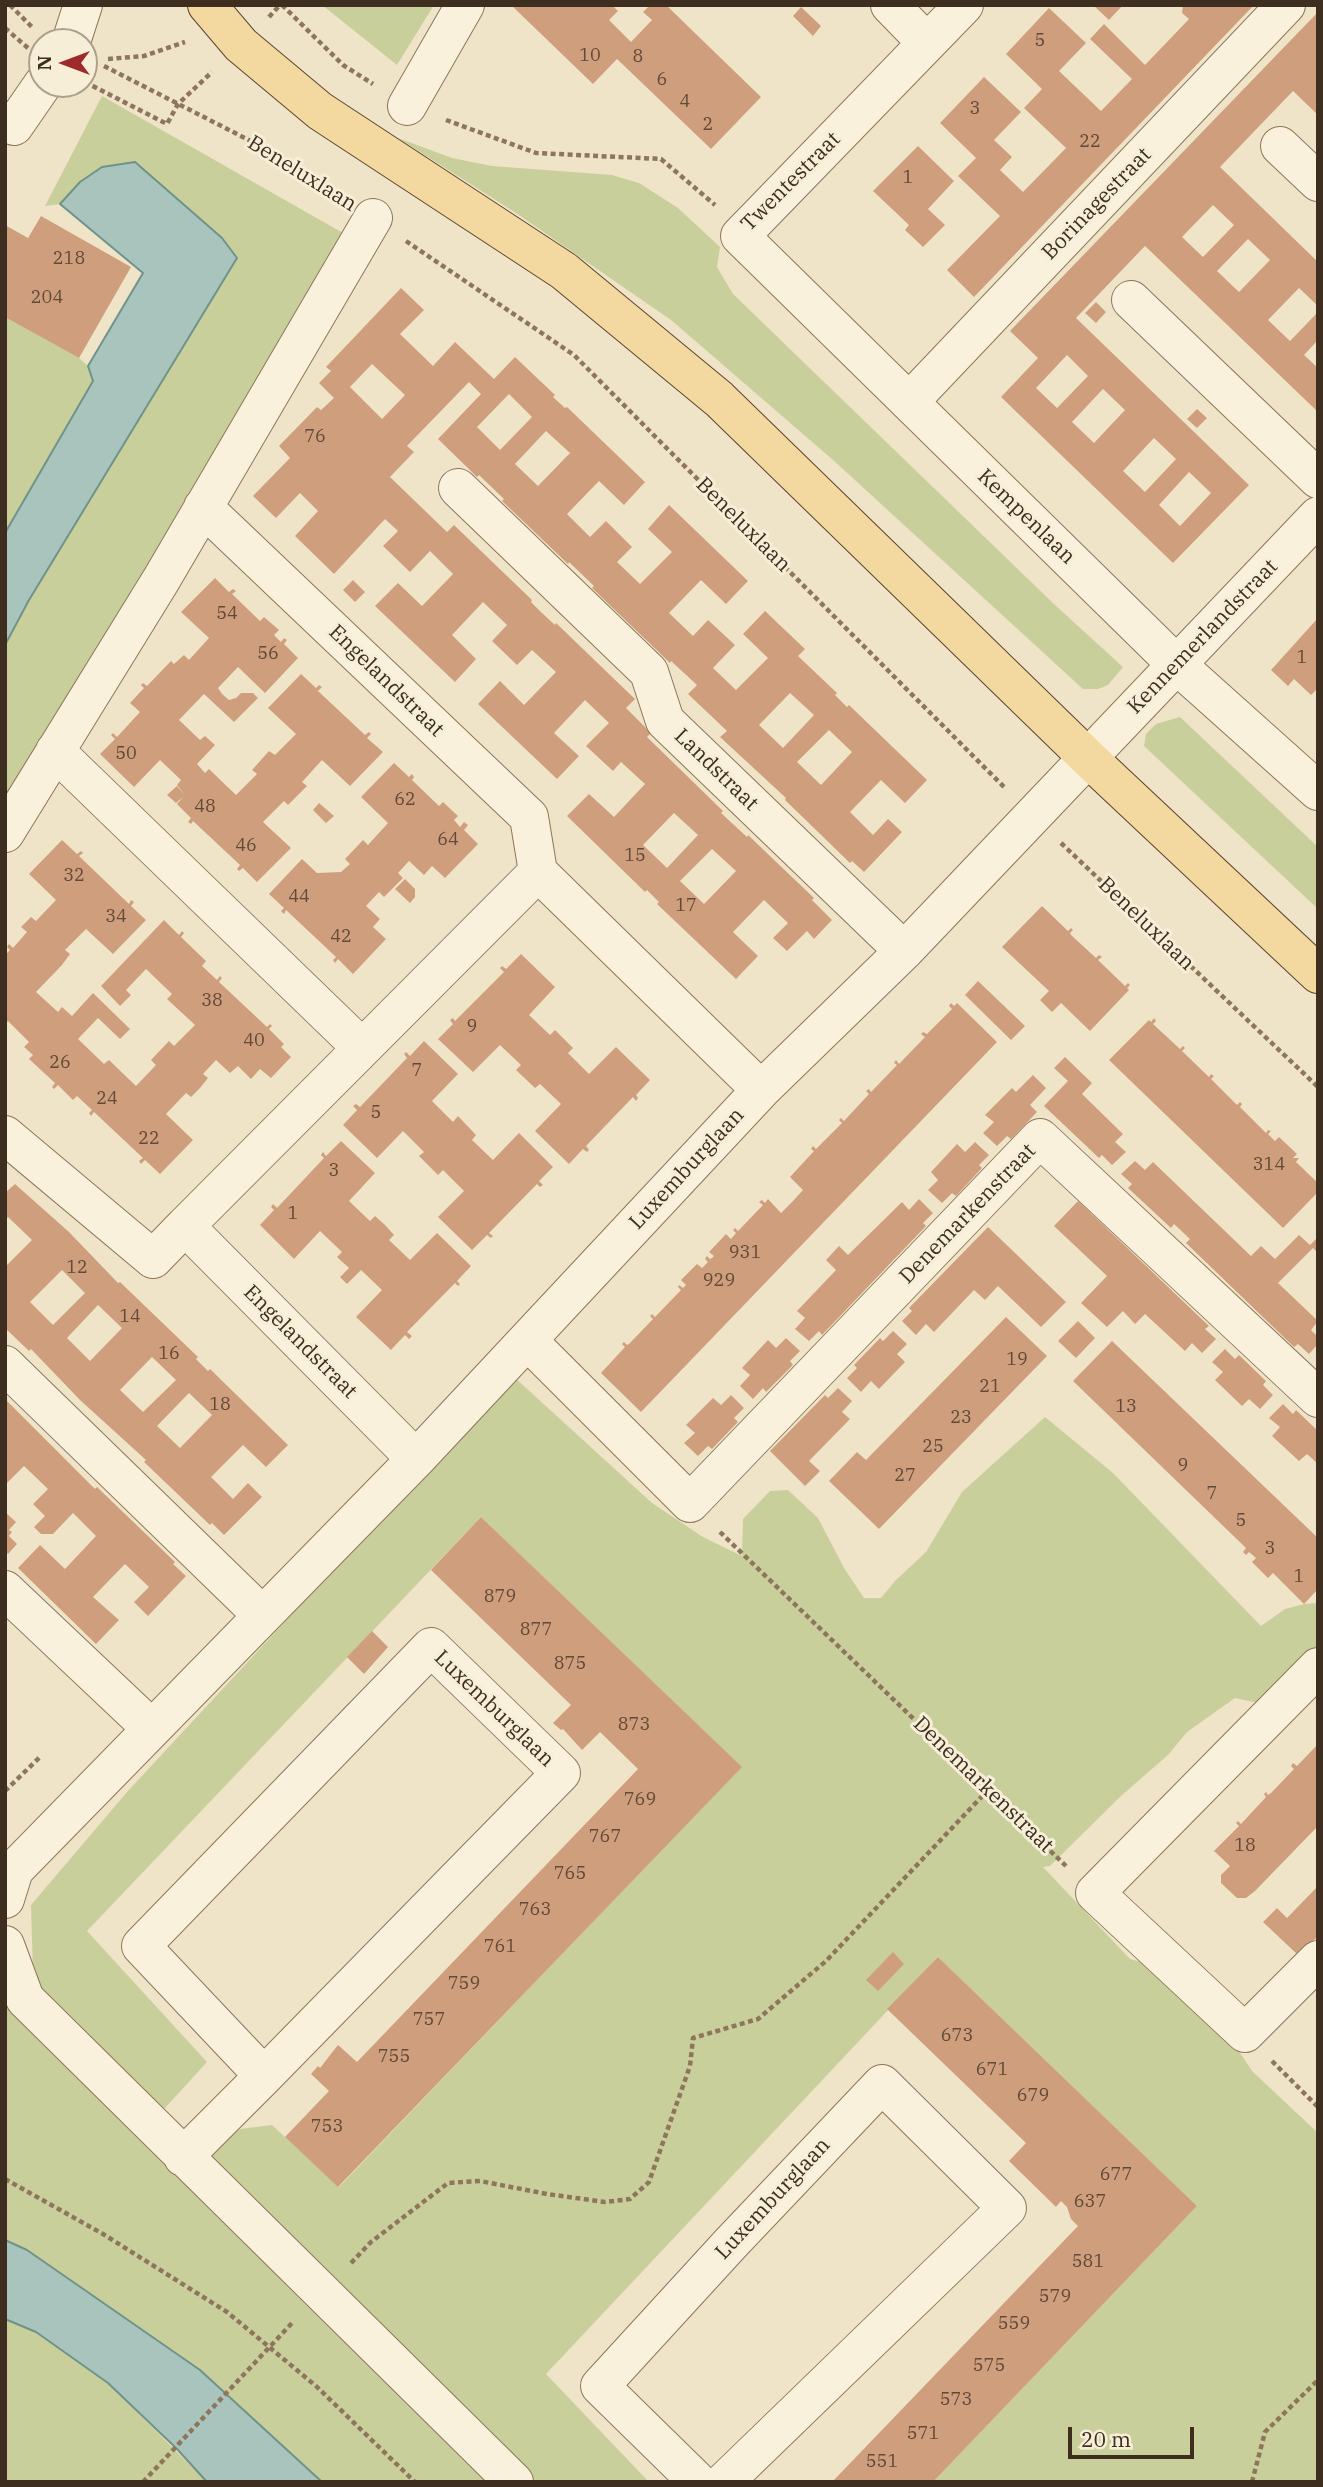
<!DOCTYPE html>
<style>
body{margin:0}
#map{position:relative;width:1323px;height:2487px;overflow:hidden;background:#f0e4c8;font-family:"IBM Plex Serif",serif}
canvas{display:block}
.frame{position:absolute;inset:0;border:7px solid #3d2e20;pointer-events:none}
.north{position:absolute;left:28px;top:28px;width:70px;height:70px;box-sizing:border-box;background:#f7eed8;border:2px solid #ada18e;border-radius:50%;rotate:270deg;font-size:19px;font-weight:700;line-height:28px;text-align:center;color:#3d2e20}
.north::after{content:'';display:block;margin:auto;width:24px;height:32px;background:#9e2a2b;clip-path:polygon(50% 0,100% 100%,50% 72%,0 100%)}
.scale{position:absolute;left:1068px;top:2427px;width:126px;height:32px;box-sizing:border-box;border:4px solid #3d2e20;border-top:0;padding-left:9px;font-size:21px;line-height:24px;white-space:nowrap;color:#3d2e20;-webkit-text-stroke:5px #f7eed8;paint-order:stroke}
</style>
<div id="map">
<canvas width="1323" height="2487"></canvas>
<div class="frame"></div>
<div class="north">N</div>
<div class="scale">20 m</div>
</div>
<script>
const g = document.querySelector('canvas').getContext('2d');
g.lineJoin = 'round';
function fillPath(path, color) {
  g.fillStyle = color;
  g.fill(path, 'evenodd');
}
function toPath(rows) {
  const path = new Path2D();
  for (const r of rows) {
    path.moveTo(r[0], r[1]);
    for (let i = 2; i < r.length; i += 2) path.lineTo(r[i], r[i + 1]);
  }
  return path;
}
function trace(path, color, width, dash) {
  g.strokeStyle = color;
  g.lineWidth = width;
  g.lineCap = dash ? 'butt' : 'round';
  g.setLineDash(dash || []);
  g.stroke(path);
}
function label(font, color, halo, rows, align = 'center') {
  g.font = font + ' "IBM Plex Serif",serif';
  g.lineWidth = 6;
  g.setLineDash([]);
  g.textBaseline = 'middle';
  g.strokeStyle = halo;
  g.fillStyle = color;
  for (const [text, x, y, turn = 0] of rows) {
    g.save();
    g.translate(x, y);
    g.rotate((+turn || 0) * Math.PI / 180);
    g.textAlign = isNaN(turn) ? turn : align;
    if (halo) g.strokeText(text, 0, 0);
    g.fillText(text, 0, 0);
    g.restore();
  }
}
fillPath(toPath([
 [322,5,434,5,397,65],
 [102,96,350,237,5,810,5,645,29,600,237,258,80,182,60,204,45,206],
 [398,138,452,158,492,166,612,175,639,183,678,208,720,247,717,267,733,294,1055,605,1123,667,1108,685,1098,689,1083,689,833,460,671,320,516,213],
 [6,317,79,358,88,366,93,380,5,532],
 [1180,717,1318,847,1318,909,1144,746,1146,734,1156,724],
 [513,1376,652,1503,703,1537,742,1556,743,1519,770,1491,788,1490,818,1518,844,1568,864,1598,881,1598,895,1581,926,1552,962,1492,1045,1417,1113,1473,1261,1626,1285,1609,1304,1604,1318,1603,1318,1653,1258,1703,1235,1698,1187,1732,1168,1755,1121,1796,1050,1866,1043,1867,1130,1959,1152,1965,1223,2027,1252,2071,1318,2133,1318,2482,933,2482,1197,2206,938,1957,546,2374,649,2482,322,2482,200,2370,27,2250,5,2240,5,1989,33,1974,31,1905,127,1792],
 [481,1517,741,1767,339,2187,272,2125,240,2129,209,2150,144,2131,207,2062,87,1931],
 [5,2319,36,2332,108,2383,207,2482,5,2482]
]), '#c9cf9b');
const water = toPath([
 [135,162,222,238,237,258,29,600,5,645,5,533,93,381,88,366,143,273,60,204,80,182,102,167,135,162],
 [5,2240,27,2250,200,2370,322,2482,207,2482,177,2449,108,2383,36,2332,5,2319,5,2240]
]);
fillPath(water, '#a9c4bc');
trace(water, '#6f938a', 2);
fillPath(toPath([
 [511,5,612,5,618,11,609,20,631,42,652,20,643,12,650,5,666,5,761,97,711,149,617,59,593,84],
 [1093,5,1123,5,1109,20],
 [1183,5,1254,5,974,297,947,270,1000,216,958,176,976,158,940,123,984,77,1021,112,994,140,1012,157,1000,170,1023,192,1066,148,1024,108,1042,89,1006,54,1049,8,1086,43,1059,71,1101,111,1132,79,1090,39,1104,24,1145,65,1189,19,1182,13],
 [801,7,821,26,813,36,793,16],
 [1318,12,1318,115,1293,91,1220,167,1318,262,1318,306,1299,288,1268,320,1290,341,1318,312,1318,340,1304,355,1318,368,1318,412,1145,246,1076,318,1249,485,1173,563,1001,397,1038,358,1010,331],
 [1213,205,1234,225,1203,257,1182,237],
 [1248,239,1270,260,1239,292,1217,271],
 [1067,355,1088,376,1057,408,1036,388],
 [1103,389,1125,410,1094,443,1072,422],
 [1154,438,1176,459,1145,492,1123,471],
 [1189,472,1211,493,1180,526,1159,505],
 [918,146,954,181,928,209,945,225,923,247,905,230,909,225,873,191],
 [41,216,131,267,79,358,5,317,5,225,28,238],
 [401,288,424,310,400,334,433,366,455,342,494,379,515,357,555,395,553,397,565,408,567,407,645,482,624,505,599,481,567,514,590,537,606,521,632,547,617,562,640,584,672,552,648,529,669,505,748,581,726,604,701,580,669,613,693,636,708,620,735,645,713,668,736,690,768,658,743,634,765,611,805,649,798,656,837,693,835,695,847,707,849,705,927,780,905,803,881,780,850,812,873,835,888,819,902,832,864,872,852,861,850,863,785,800,786,798,720,737,727,731,688,694,697,685,671,661,670,663,592,588,594,586,569,562,568,564,502,501,504,499,479,475,477,477,438,439,481,394,469,382,407,446,414,452,390,477,447,532,454,525,532,600,531,602,542,613,555,625,556,623,635,699,626,708,651,733,647,737,723,811,721,813,747,837,748,835,814,898,812,900,832,920,814,939,807,931,787,951,773,938,788,923,764,900,733,932,758,956,736,979,657,904,659,902,647,890,645,892,567,816,589,794,614,817,645,784,621,762,613,771,586,746,609,723,585,700,554,733,579,756,557,779,478,704,500,681,524,705,556,672,532,650,517,665,492,641,507,625,483,602,452,635,476,659,455,682,375,606,398,583,422,606,453,574,430,551,410,572,383,546,398,531,385,519,334,574,295,536,318,511,300,493,276,518,253,496,290,458,279,446,317,407,321,410,334,398,319,383,331,371,326,367],
 [372,364,405,395,382,419,350,387],
 [509,394,532,417,500,450,477,427],
 [546,431,570,453,538,486,515,464],
 [790,693,814,715,783,748,759,725],
 [829,730,852,752,821,785,797,762],
 [674,813,698,835,667,868,643,845],
 [712,849,736,871,704,904,680,881],
 [1096,302,1106,312,1096,323,1085,313],
 [1197,409,1207,418,1197,428,1187,419],
 [215,578,229,592,233,589,236,591,232,594,260,621,264,617,279,630,274,635,281,642,284,638,287,640,284,644,298,658,265,693,238,667,218,688,222,694,229,700,236,698,241,693,253,693,258,698,234,722,204,694,179,720,200,740,205,736,215,745,197,764,205,773,209,769,236,795,257,774,252,770,269,751,275,755,296,734,268,708,301,674,316,688,319,685,322,687,318,691,365,735,369,732,371,734,367,738,383,752,350,786,322,760,302,782,307,786,288,805,284,801,263,822,291,848,257,882,243,868,239,871,237,869,240,865,193,821,191,824,188,822,191,818,177,804,183,797,176,803,167,795,177,786,185,795,177,785,181,780,160,760,134,787,100,754,115,739,111,735,113,733,117,737,140,712,130,703,144,688,141,685,143,683,147,686,171,661,174,664,184,655,189,660,209,638,181,612],
 [353,580,365,592,355,602,343,590],
 [1318,618,1318,688,1311,695,1294,679,1288,686,1271,670],
 [394,763,409,777,412,774,414,777,412,780,439,806,443,802,458,816,454,820,460,827,464,822,468,825,464,830,478,844,445,878,432,866,424,875,409,861,398,873,403,878,384,897,379,892,366,906,380,919,373,927,386,939,353,974,338,959,335,963,333,960,336,957,286,910,284,914,281,911,284,908,269,894,302,859,317,873,341,872,350,864,345,859,363,840,368,845,388,823,361,797],
 [319,803,334,816,326,823,313,810],
 [62,840,77,854,81,851,83,853,79,856,129,904,131,900,134,902,131,906,146,920,113,954,86,929,65,950,70,954,62,965,36,992,58,1012,62,1007,72,1016,93,993,130,1029,120,1039,98,1018,78,1039,104,1064,109,1060,136,1086,156,1065,151,1060,169,1041,174,1046,195,1025,167,999,172,994,146,969,126,990,131,995,120,1006,101,986,164,920,179,935,182,931,184,933,181,937,206,961,202,966,217,980,220,976,222,978,219,982,267,1027,270,1024,272,1026,269,1029,284,1044,281,1047,291,1057,271,1078,260,1069,251,1079,238,1066,230,1073,216,1060,203,1074,208,1078,200,1088,191,1097,186,1093,166,1114,193,1140,160,1174,145,1160,141,1164,139,1161,143,1158,94,1112,91,1116,89,1113,92,1110,77,1096,73,1100,58,1085,54,1089,52,1087,55,1083,29,1059,33,1055,24,1047,29,1042,8,1021,5,1024,5,955,10,950,7,947,9,944,13,948,27,932,21,927,31,917,36,921,56,900,29,874],
 [405,879,415,889,415,897,410,903,395,889],
 [1042,906,1068,931,1071,928,1073,930,1070,933,1071,935,1096,958,1099,955,1102,957,1098,960,1125,986,1128,983,1130,985,1127,988,1129,990,1090,1031,1061,1003,1052,1012,1040,1000,1049,991,1002,947],
 [521,954,555,987,529,1015,550,1035,555,1030,573,1048,568,1053,589,1074,616,1047,650,1080,636,1095,638,1098,636,1101,633,1097,586,1146,589,1150,587,1152,583,1149,569,1164,535,1131,561,1104,540,1084,535,1088,516,1070,521,1065,500,1045,473,1072,438,1039,453,1024,450,1020,453,1018,455,1021,504,972,500,968,502,966,506,969],
 [978,981,1025,1026,1011,1040,965,995],
 [951,1003,954,1006,957,1003,997,1042,641,1412,601,1373,625,1347,622,1344,624,1342,627,1345,629,1344,653,1319,650,1316,652,1314,655,1317,681,1290,678,1287,679,1285,683,1288,686,1285,681,1280,697,1264,702,1268,708,1262,705,1259,707,1256,710,1259,712,1258,714,1256,709,1252,726,1234,731,1239,736,1233,733,1230,735,1228,738,1231,740,1229,763,1205,759,1202,762,1200,765,1203,768,1199,781,1213,793,1201,803,1190,790,1177,814,1151,811,1149,813,1146,816,1149,842,1123,839,1120,841,1118,844,1121,869,1094,866,1091,869,1089,871,1092,873,1090,897,1065,894,1063,896,1060,899,1064,925,1037,921,1034,923,1032,927,1034,952,1009,949,1006],
 [1154,1018,1156,1021,1153,1024,1180,1049,1183,1046,1185,1048,1182,1051,1209,1077,1211,1074,1214,1076,1211,1079,1237,1105,1240,1102,1242,1104,1240,1107,1266,1133,1268,1130,1271,1131,1268,1134,1275,1141,1279,1137,1297,1154,1293,1158,1299,1158,1296,1162,1318,1183,1318,1192,1283,1228,1109,1060,1149,1020,1151,1022],
 [424,1041,458,1074,432,1101,453,1122,458,1116,476,1135,472,1140,493,1160,519,1133,553,1167,539,1181,543,1185,540,1187,537,1184,489,1233,493,1236,491,1238,487,1235,472,1250,438,1217,464,1191,443,1170,438,1175,419,1156,424,1152,403,1131,377,1158,343,1125,357,1110,353,1106,356,1104,360,1107,407,1058,404,1054,406,1052,410,1056],
 [1065,1057,1092,1083,1082,1094,1123,1134,1115,1142,1126,1152,1112,1165,1102,1155,1099,1158,1044,1106,1068,1081,1054,1068],
 [1033,1075,1046,1088,1030,1105,1037,1112,1011,1139,1007,1136,997,1146,983,1133,994,1122,985,1115,1012,1088,1016,1092],
 [341,1141,375,1173,349,1201,370,1221,375,1216,385,1225,394,1235,389,1240,410,1260,437,1233,471,1266,457,1281,460,1284,458,1286,455,1283,407,1332,412,1336,409,1339,405,1335,391,1350,356,1317,382,1290,361,1270,347,1284,340,1277,349,1268,337,1257,342,1252,320,1231,294,1259,260,1225,274,1210,271,1207,273,1204,277,1208,324,1158,321,1155,323,1152,326,1156],
 [975,1142,989,1155,979,1165,982,1168,956,1196,952,1193,942,1203,928,1190,938,1180,931,1172,957,1144,965,1152],
 [1135,1161,1145,1170,1153,1162,1251,1256,1261,1246,1275,1259,1299,1235,1310,1245,1318,1237,1318,1253,1313,1248,1278,1283,1318,1321,1311,1330,1318,1337,1318,1344,1309,1354,1298,1344,1294,1347,1186,1243,1190,1239,1174,1224,1171,1228,1128,1188,1132,1184,1121,1174],
 [15,1184,69,1232,118,1283,120,1282,198,1357,196,1359,208,1371,210,1369,288,1445,266,1467,243,1445,211,1477,233,1499,248,1483,262,1497,224,1535,212,1523,210,1525,144,1462,146,1460,80,1400,31,1349,29,1351,5,1328,5,1267,32,1240,8,1217,5,1220,5,1193],
 [62,1270,85,1293,53,1325,30,1302],
 [98,1305,122,1328,90,1361,67,1338],
 [152,1357,176,1380,143,1412,120,1390],
 [189,1393,212,1415,180,1448,157,1426],
 [919,1199,933,1213,923,1223,926,1226,822,1335,819,1331,809,1341,795,1329,805,1318,797,1311,836,1270,826,1260,839,1246,848,1255,902,1202,909,1210],
 [1078,1201,1209,1326,1205,1329,1216,1339,1202,1353,1192,1343,1185,1351,1145,1314,1135,1324,1123,1311,1107,1327,1081,1303,1107,1276,1054,1226],
 [988,1227,1066,1302,1041,1327,998,1286,985,1300,974,1290,934,1332,926,1324,916,1335,902,1321,912,1311,909,1308],
 [1006,1317,1047,1356,879,1529,829,1481,857,1452,866,1460],
 [1078,1321,1095,1338,1076,1358,1058,1341],
 [893,1331,907,1344,897,1354,905,1362,879,1389,871,1381,861,1392,847,1378,857,1368,854,1365,880,1338,883,1341],
 [786,1338,800,1351,790,1361,793,1365,766,1392,763,1388,753,1399,740,1386,750,1375,742,1368,768,1340,776,1348],
 [1112,1341,1318,1538,1318,1589,1304,1604,1273,1573,1268,1578,1252,1562,1256,1558,1249,1552,1246,1555,1243,1552,1246,1548,1073,1381],
 [1225,1349,1235,1359,1239,1355,1266,1381,1263,1385,1273,1395,1260,1409,1249,1399,1242,1406,1215,1380,1223,1372,1212,1362],
 [838,1388,852,1401,842,1412,850,1419,809,1461,820,1471,805,1486,770,1451,825,1395,828,1398],
 [731,1395,744,1408,734,1418,738,1422,712,1449,708,1446,698,1456,684,1443,695,1433,686,1425,713,1398,721,1405],
 [5,1399,95,1489,97,1487,175,1562,173,1564,186,1576,148,1616,134,1602,149,1587,125,1564,93,1597,119,1620,96,1644,18,1568,40,1545,65,1569,96,1536,73,1513,53,1534,41,1534,34,1527,45,1516,33,1504,48,1489,24,1466,5,1485],
 [1283,1404,1293,1414,1296,1410,1318,1431,1318,1464,1307,1454,1299,1461,1272,1436,1280,1427,1269,1418],
 [5,1512,16,1522,9,1530,12,1532,9,1536,17,1544,8,1554,5,1551],
 [481,1517,742,1767,338,2187,285,2137,329,2091,311,2074,318,2066,320,2068,338,2045,357,2062,638,1769,600,1732,582,1750,563,1729,561,1730,553,1723,571,1705,431,1570],
 [372,1631,388,1647,364,1674,347,1657],
 [1318,1744,1318,1826,1255,1891,1246,1898,1237,1898,1221,1883,1221,1875,1230,1866,1214,1851,1239,1826,1236,1823,1238,1821,1241,1824,1266,1797,1264,1794,1266,1792,1268,1795,1271,1793,1294,1769,1291,1766,1293,1763,1297,1766],
 [1318,1886,1318,1936,1299,1956,1263,1922,1277,1908,1287,1918],
 [893,1952,904,1964,878,1991,866,1980],
 [938,1957,1197,2206,933,2482,832,2482,1078,2226,1071,2219,1067,2207,1061,2201,1056,2207,1009,2161,1026,2143,887,2009]
]), '#cf9f7d');
const minor = toPath([
 [890,5,927,43],
 [964,5,740,236,1176,664,1318,791],
 [71,42,83,5],
 [407,106,465,5],
 [5,121,14,126,43,84],
 [1280,146,1318,182],
 [1131,300,1318,479],
 [909,402,1286,5],
 [458,488,649,672,665,721,904,951],
 [203,507,529,817,538,872],
 [55,751,362,1048],
 [5,833,161,580,373,218],
 [5,1135,153,1259,185,1226],
 [528,1341,690,1503,1040,1138,1318,1398],
 [5,1365,262,1615],
 [416,1459,185,1226,538,872,761,1090],
 [5,1590,151,1728],
 [1318,1667,1095,1893,1245,2033,1318,1960],
 [5,1899,14,1870,416,1459,761,1090,904,951,1318,516],
 [5,1945,25,1999,514,2482],
 [183,2157,264,2076,561,1773,431,1647,141,1946,264,2076],
 [698,2482,600,2386,731,2243,882,2084,1007,2208,724,2482]
]);
const major = toPath([
 [207,5,241,45,320,111,564,271,719,399,1088,758,1318,974]
]);
trace(minor, '#8d765c', 40);
trace(major, '#5b4430', 40);
trace(toPath([
 [10,5,34,29],
 [282,5,343,65,373,84],
 [269,17,280,5],
 [5,28,28,48],
 [108,59,144,56,185,42],
 [104,66,282,157,341,197],
 [85,82,167,124,178,104,212,72],
 [446,120,536,153,661,159,715,205],
 [406,241,574,355,1005,788],
 [1061,843,1318,1087],
 [720,1532,1066,1866],
 [5,1791,40,1757],
 [1272,2061,1318,2107],
 [5,2179,103,2234,227,2312,316,2386,415,2482],
 [351,2263,371,2242,448,2183,480,2181,547,2194,605,2202,630,2199,649,2182,690,2066,693,2038,758,2019,826,1961,988,1790],
 [143,2482,293,2322],
 [1252,2482,1265,2432,1318,2380]
]), '#8d765c', 4.5, [5, 3.5]);
trace(minor, '#faf1dc', 38);
trace(major, '#f3d9a0', 38);
label('18px', '#624a37', null, [
 ["5",1040,41],
 ["10",590,56],
 ["8",638,57],
 ["6",662,80],
 ["4",685,102],
 ["3",975,109],
 ["2",708,125],
 ["22",1090,142],
 ["1",908,178],
 ["218",69,259],
 ["204",47,298],
 ["76",315,437],
 ["54",227,614],
 ["56",268,654],
 ["1",1302,658],
 ["50",126,754],
 ["62",405,800],
 ["48",205,807],
 ["64",448,840],
 ["46",246,846],
 ["15",635,856],
 ["32",74,876],
 ["44",299,897],
 ["17",686,906],
 ["34",116,917],
 ["42",341,937],
 ["38",212,1001],
 ["9",472,1027],
 ["40",254,1041],
 ["26",60,1063],
 ["7",417,1071],
 ["24",107,1099],
 ["5",376,1113],
 ["22",149,1139],
 ["314",1269,1165],
 ["3",334,1171],
 ["1",293,1214],
 ["931",745,1253],
 ["12",77,1268],
 ["929",719,1281],
 ["14",130,1317],
 ["16",169,1354],
 ["19",1017,1360],
 ["21",990,1387],
 ["18",220,1405],
 ["13",1126,1407],
 ["23",961,1418],
 ["25",933,1447],
 ["9",1183,1466],
 ["27",905,1476],
 ["7",1212,1494],
 ["5",1241,1521],
 ["3",1270,1549],
 ["1",1299,1577],
 ["879",500,1597],
 ["877",536,1630],
 ["875",570,1664],
 ["873",634,1725],
 ["769",640,1800],
 ["767",605,1837],
 ["18",1245,1846],
 ["765",570,1874],
 ["763",535,1910],
 ["761",500,1947],
 ["759",464,1984],
 ["757",429,2020],
 ["673",957,2036],
 ["755",394,2057],
 ["671",992,2070],
 ["679",1033,2096],
 ["753",327,2127],
 ["677",1116,2175],
 ["637",1090,2202],
 ["581",1088,2262],
 ["579",1055,2297],
 ["559",1014,2324],
 ["575",989,2366],
 ["573",956,2400],
 ["571",923,2434],
 ["551",882,2462]
]);
label('21px', '#3d2e20', '#f7eed8', [
 ["Beneluxlaan",302,174,32],
 ["Twentestraat",791,182,-45],
 ["Borinagestraat",1097,204,-46],
 ["Kempenlaan",1026,517,44],
 ["Beneluxlaan",743,525,45],
 ["Kennemerlandstraat",1203,637,-46],
 ["Engelandstraat",386,681,44],
 ["Landstraat",716,770,44],
 ["Beneluxlaan",1146,924,44],
 ["Luxemburglaan",687,1169,-47],
 ["Denemarkenstraat",968,1214,-46],
 ["Engelandstraat",300,1342,45],
 ["Luxemburglaan",494,1709,44],
 ["Denemarkenstraat",983,1785,44],
 ["Luxemburglaan",773,2199,-47]
]);
</script>
